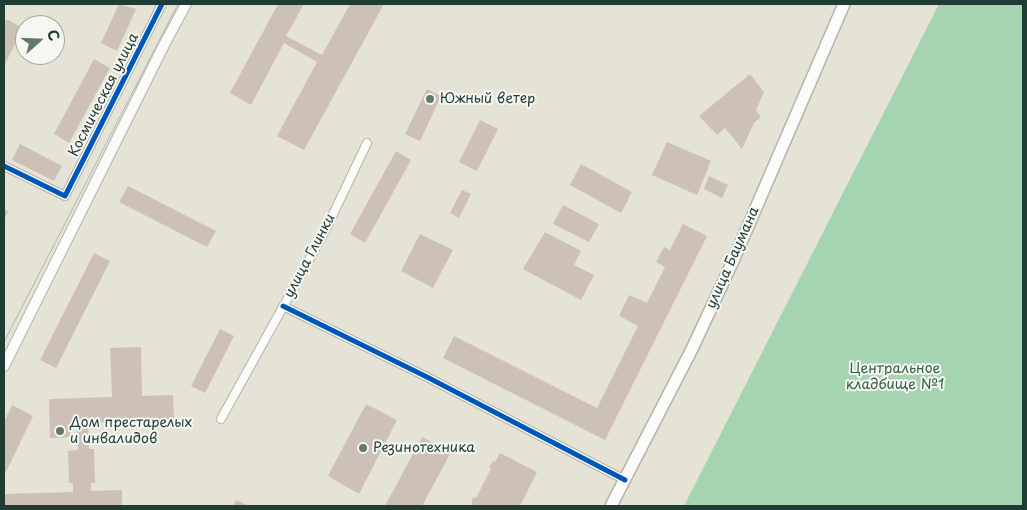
<!DOCTYPE html>
<meta charset="utf-8">
<style>
body{margin:0}
#map{position:relative;width:1027px;height:510px;overflow:hidden;background:#e5e3d5;font-family:"Playpen Sans",sans-serif}
canvas{display:block}
.frame{position:absolute;inset:0;border:5px solid #1f3d34;pointer-events:none}
.north{position:absolute;left:15px;top:15px;width:50px;height:50px;box-sizing:border-box;background:#f6f6f2;border:1px solid #a0aca6;border-radius:50%;rotate:70deg;font-size:14px;font-weight:700;line-height:20px;text-align:center;color:#1f3d34}
.north::after{content:'';display:block;margin:auto;width:18px;height:22px;background:#64776c;clip-path:polygon(50% 0,100% 100%,50% 72%,0 100%)}
</style>
<div id="map">
<canvas width="1027" height="510"></canvas>
<div class="frame"></div>
<div class="north">С</div>
</div>
<script>
const g = document.querySelector('canvas').getContext('2d');
g.lineJoin = 'round';
function fillPath(path, color) {
  g.fillStyle = color;
  g.fill(path, 'evenodd');
}
function toPath(rows) {
  const path = new Path2D();
  for (const r of rows) {
    path.moveTo(r[0], r[1]);
    for (let i = 2; i < r.length; i += 2) path.lineTo(r[i], r[i + 1]);
  }
  return path;
}
function trace(path, color, width, dash) {
  g.strokeStyle = color;
  g.lineWidth = width;
  g.lineCap = dash ? 'butt' : 'round';
  g.setLineDash(dash || []);
  g.stroke(path);
}
function label(font, color, halo, rows, align = 'center') {
  g.font = font + ' "Playpen Sans",sans-serif';
  g.lineWidth = 4;
  g.setLineDash([]);
  g.textBaseline = 'middle';
  g.strokeStyle = halo;
  g.fillStyle = color;
  for (const [text, x, y, turn = 0] of rows) {
    g.save();
    g.translate(x, y);
    g.rotate((+turn || 0) * Math.PI / 180);
    g.textAlign = isNaN(turn) ? turn : align;
    if (halo) g.strokeText(text, 0, 0);
    g.fillText(text, 0, 0);
    g.restore();
  }
}
fillPath(toPath([
 [939,4,1023,4,1023,506,684,506]
]), '#a5d5b0');
fillPath(toPath([
 [119,4,136,9,117,51,101,43],
 [278,4,304,4,286,36,322,55,350,4,384,4,304,150,277,136,317,62,284,43,251,105,230,93],
 [6,19,23,28,4,66,4,23],
 [94,59,110,68,69,143,54,134],
 [750,74,764,92,756,110,761,117,754,123,742,149,725,128,717,135,699,116],
 [427,89,441,96,420,141,405,134],
 [480,120,498,129,477,171,459,162],
 [667,142,711,161,697,195,652,175],
 [20,144,62,166,54,181,12,160],
 [396,151,411,160,365,243,350,234],
 [581,164,632,192,621,213,570,185],
 [709,176,728,185,722,198,704,189],
 [128,186,216,231,207,247,119,202],
 [462,190,471,194,459,218,450,213],
 [563,205,599,224,589,242,553,224],
 [4,209,8,211,4,221],
 [683,224,707,236,605,440,443,358,454,336,597,408,638,326,619,316,629,295,647,303,665,267,656,262,664,247,670,250],
 [545,232,581,251,574,265,594,275,581,300,523,269],
 [420,234,453,250,433,288,401,271],
 [94,253,110,261,56,368,40,360],
 [220,329,234,336,205,393,191,386],
 [141,347,142,396,173,395,174,420,88,423,89,449,94,449,95,483,91,483,91,491,122,490,122,506,4,506,4,494,73,492,73,483,69,483,68,451,78,450,77,425,70,425,71,437,50,438,49,399,112,397,110,348],
 [366,404,397,420,359,494,328,476],
 [12,405,33,416,4,476,4,422],
 [422,437,451,452,422,506,385,506],
 [500,453,537,472,520,506,471,506,473,497,476,498,491,469,489,468,493,461,495,462],
 [236,500,249,506,233,506]
]), '#cdc0b6');
const street = toPath([
 [4,166,65,196,162,4],
 [283,306,427,377,625,480],
 [221,419,325,231,367,143]
]);
const secondary = toPath([
 [4,366,164,45,186,4]
]);
const primary = toPath([
 [611,506,692,349,733,261,844,4]
]);
trace(street, '#b2b4aa', 10);
trace(secondary, '#b2b4aa', 12);
trace(primary, '#b2b4aa', 14);
trace(street, '#fbfbf9', 8);
trace(secondary, '#fbfbf9', 10);
trace(primary, '#fbfbf9', 11);
trace(toPath([
 [4,342,178,4]
]), '#b2b5b2', 1);
trace(toPath([
 [4,166,65,196,162,4],
 [283,306,427,377,625,480]
]), '#0057b8', 5);
for (const [x, y, r, color] of [
 [430,99,5,"#64776c"],
 [60,431,5,"#64776c"],
 [363,448,5,"#64776c"]
]) {
  const dot = new Path2D();
  dot.arc(x, y, r, 0, 2 * Math.PI);
  g.fillStyle = color;
  g.fill(dot);
  trace(dot, '#f6f6f2', 2);
}
label('14px', '#1f3d34', '#f6f6f2', [
 ["Космическая улица",104,95,-63],
 ["улица Глинки",310,256,-62],
 ["улица Баумана",733,258,-66]
]);
label('14px', '#1f3d34', '#f6f6f2', [
 ["Южный ветер",440,99],
 ["Дом престарелых",70,423],
 ["и инвалидов",70,439],
 ["Резинотехника",373,448]
], 'left');
label('14px', '#34604b', '#f6f6f2', [
 ["Центральное",895,369],
 ["кладбище №1",895,385]
]);
</script>
